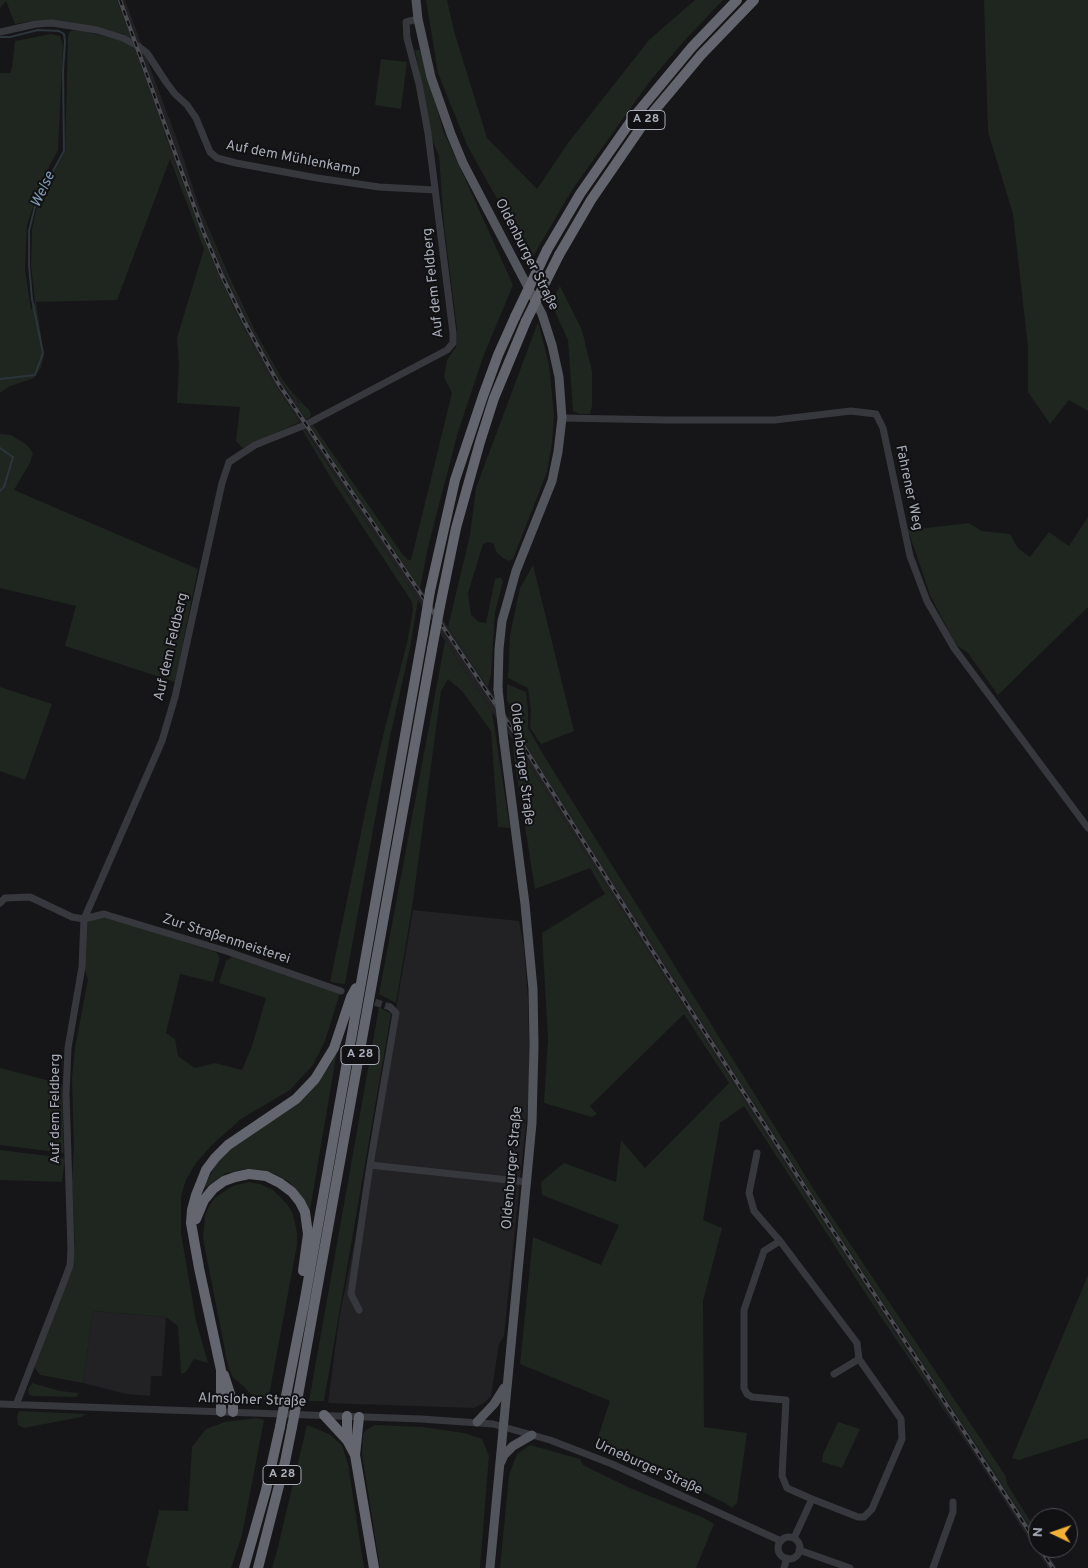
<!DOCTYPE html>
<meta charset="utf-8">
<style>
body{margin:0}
#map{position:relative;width:1088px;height:1568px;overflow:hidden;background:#161618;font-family:Overpass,sans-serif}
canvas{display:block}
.north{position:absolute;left:1028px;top:1508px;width:50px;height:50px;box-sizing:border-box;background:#111113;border:1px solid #4d4f55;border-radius:50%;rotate:273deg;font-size:14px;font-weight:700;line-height:20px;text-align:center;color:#a8adb8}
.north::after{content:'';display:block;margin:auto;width:18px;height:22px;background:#f2b134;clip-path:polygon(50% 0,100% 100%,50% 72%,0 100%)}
</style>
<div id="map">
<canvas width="1088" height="1568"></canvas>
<div class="north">N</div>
</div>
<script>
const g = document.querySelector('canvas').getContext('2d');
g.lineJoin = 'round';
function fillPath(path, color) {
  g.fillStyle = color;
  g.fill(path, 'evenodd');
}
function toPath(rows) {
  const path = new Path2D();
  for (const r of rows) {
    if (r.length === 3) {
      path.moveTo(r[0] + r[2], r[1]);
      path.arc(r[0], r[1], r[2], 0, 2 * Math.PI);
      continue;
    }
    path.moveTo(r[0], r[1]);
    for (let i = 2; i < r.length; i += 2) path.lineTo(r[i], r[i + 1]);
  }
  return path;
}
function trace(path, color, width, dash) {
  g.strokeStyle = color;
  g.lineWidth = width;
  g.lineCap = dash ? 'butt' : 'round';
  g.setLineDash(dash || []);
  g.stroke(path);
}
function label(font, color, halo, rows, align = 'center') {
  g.font = font + ' Overpass,sans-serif';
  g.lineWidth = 4;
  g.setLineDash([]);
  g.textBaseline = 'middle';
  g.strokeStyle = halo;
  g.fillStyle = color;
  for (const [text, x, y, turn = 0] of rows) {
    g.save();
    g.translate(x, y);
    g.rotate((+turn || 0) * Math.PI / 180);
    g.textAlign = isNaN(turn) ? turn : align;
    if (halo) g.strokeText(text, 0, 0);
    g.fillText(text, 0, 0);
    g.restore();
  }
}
fillPath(toPath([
 [117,0,125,0,179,145,205,224,228,280,253,331,280,379,293,399,296,398,300,404,298,406,310,427,368,514,448,627,530,750,814,1197,1038,1539,1038,1548,1044,1548,1057,1568,1048,1568,703,1037,513,740,492,712,265,369,233,306,209,251,173,157],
 [413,910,519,921,524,949,528,998,530,1084,504,1336,499,1344,491,1396,484,1403,474,1408,328,1403,339,1319,355,1240,382,1073,397,1003],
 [93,1311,166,1317,162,1376,151,1376,150,1396,127,1394,83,1383]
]), '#222225');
fillPath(toPath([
 [0,0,117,0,132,39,125,36,125,34,56,20,38,20,15,24,6,1,0,8],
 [426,0,447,0,454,31,487,138,537,189,568,143,649,40,695,0,723,0,684,41,650,81,572,190,531,260,467,145,438,73],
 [984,0,1088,0,1088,411,1069,400,1050,424,1028,392,1028,347,1013,214,988,132],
 [79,30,121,40,134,46,173,157,209,251,233,306,265,369,300,422,243,448,236,441,240,407,177,403,179,365,177,338,204,249,170,159,117,300,36,302,44,356,41,367,34,378,10,386,0,393,0,73,10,73,12,68,15,41,51,34,60,36,63,45,58,150,41,182,27,225,25,270,31,310,35,302,31,265,32,230,38,200,65,152,68,37,70,31],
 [415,50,420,50,443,130,513,285,483,357,458,432,428,547,420,589,310,427,313,425,403,555,408,560,411,560,452,393,444,377,447,360,456,347,457,329,444,226,439,156,432,139],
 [381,59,407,62,401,109,375,105],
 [196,199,230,278,255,331,282,379,292,392,309,410,311,414,310,417,306,420,297,406,300,403,296,398,294,400,280,379,253,331,228,280,205,224],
 [560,286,582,330,592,371,592,406,590,414,580,414,573,411,568,340,551,303],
 [538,322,549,364,554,415,552,443,547,472,513,559,509,561,503,558,497,553,493,543,488,542,483,544,468,593,471,615,479,622,486,623,495,579,500,577,503,581,495,612,491,674,488,687,448,627,470,535,476,488],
 [302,429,304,429,418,600,410,648,390,737,345,984,330,982,369,794,387,720,407,643,413,610,412,602,332,480],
 [0,434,11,435,27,445,33,453,30,463,14,490,198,569,175,682,65,646,76,606,0,588],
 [1088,517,1088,607,998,695,968,653,956,645,930,595,908,530,969,523,982,531,1010,534,1018,548,1030,557,1049,532,1069,546],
 [533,565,574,731,541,744,530,728,531,710,528,688,508,678,510,635,520,588],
 [445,641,492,712,510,828,498,827,491,731,462,691,448,679,441,691,412,908,396,1003,379,994],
 [507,684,526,692,528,710,528,728,546,759,818,1196,1005,1475,1008,1486,1038,1533,1038,1539,814,1197,510,720,509,704,507,701],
 [0,687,52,704,25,780,0,771],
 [513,740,703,1037,981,1465,879,1314,744,1106,720,1123,703,1220,722,1228,703,1301,704,1427,747,1433,737,1503,732,1508,725,1503,597,1440,610,1401,520,1364,533,1237,601,1265,619,1225,542,1195,541,1182,564,1163,616,1182,621,1140,645,1168,729,1083,684,1014,590,1106,597,1114,592,1117,544,1103,548,1039,542,933,605,894,590,868,535,889,514,758],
 [106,917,216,952,220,958,213,982,180,974,166,1033,175,1039,178,1056,195,1068,215,1063,242,1070,252,1046,266,998,219,983,226,961,232,957,340,993,325,1041,313,1065,290,1090,241,1119,213,1144,196,1163,186,1180,181,1196,181,1233,196,1321,208,1363,194,1359,186,1372,181,1374,178,1326,166,1317,93,1311,83,1383,40,1375,35,1368,35,1363,72,1267,74,1258,75,1245,72,1182,74,1146,72,1078,75,1048,88,979,84,967,86,922,92,919],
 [379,1007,391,1014,324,1401,309,1401],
 [337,1051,309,1216,303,1198,288,1181,275,1174,263,1170,246,1169,226,1173,202,1190,218,1161,231,1146,297,1104,330,1066],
 [0,1068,62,1084,64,1153,0,1145],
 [0,1150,65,1158,62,1182,0,1180],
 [249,1182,260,1184,273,1190,287,1204,293,1214,297,1233,297,1245,268,1401,260,1399,251,1394,240,1383,233,1378,228,1366,203,1238,205,1215,209,1206,215,1198,229,1188,236,1185],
 [1088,1275,1088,1438,1019,1460,1012,1458],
 [32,1383,60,1391,78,1393,77,1397,33,1396,29,1395,28,1390],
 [19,1411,86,1414,81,1417,24,1428,18,1425,17,1417],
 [257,1418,264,1420,242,1535,231,1568,150,1568,146,1565,159,1510,188,1511,192,1447,206,1429,225,1422],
 [838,1422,860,1429,842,1468,822,1462,823,1454],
 [307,1425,329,1434,342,1445,348,1464,364,1568,272,1568,277,1551],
 [375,1425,423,1427,464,1433,482,1439,489,1456,480,1568,380,1568,362,1454,363,1434,366,1430],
 [530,1445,580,1459,583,1465,630,1488,704,1518,714,1524,696,1568,500,1568,509,1475,517,1454]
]), '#1e261f');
trace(toPath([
 [0,37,10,37,38,30,59,31,64,34,65,42,63,70,64,151,36,202,29,231,29,265,32,299,43,353,35,375,0,379],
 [0,448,13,457,4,487,0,491]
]), '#2c353c', 2);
trace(toPath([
 [365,999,390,1007]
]), '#333438', 7, [7, 3.5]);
trace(toPath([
 [0,32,36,24,52,23,97,30,123,38,138,46,147,53,166,82,175,94,187,105,196,118,210,152,217,158,236,163,317,178,379,187,435,190],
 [562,418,667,420,775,420,851,411,876,414,883,428,910,556,927,601,954,648,1088,828],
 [0,903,5,898,30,897,72,917,84,919,104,914,226,951,341,991],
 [757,1153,749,1193,754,1211,780,1241,857,1343,859,1359,901,1419,902,1439,872,1509,864,1517,858,1517,812,1499,794,1538],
 [370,1165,527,1182],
 [780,1241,764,1251,744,1310,744,1388,747,1394,752,1397,786,1400,782,1476,787,1488,812,1499],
 [359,1310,351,1294,370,1165,396,1013,390,1007],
 [834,1374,859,1359],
 [0,1404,421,1419,493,1424,550,1440,612,1464,781,1541],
 [16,1405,65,1279,70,1265,71,1250,66,1094,68,1048,82,967,84,919,162,741,175,697,222,483,229,462,255,445,305,425,447,350,453,343,453,333,428,133,419,84,407,38,406,22,418,19],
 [789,1548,11],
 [799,1550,850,1568],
 [784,1568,787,1558],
 [933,1568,953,1512,953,1502]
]), '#37383d', 7);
trace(toPath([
 [416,0,418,19,431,77,451,134,463,163,542,314,552,345,559,377,562,418,558,452,552,481,516,571,508,600,502,621,499,649,498,689],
 [477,1422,494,1404,504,1388],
 [501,1462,504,1455,513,1446,532,1435],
 [490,1568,532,1123,534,1046,533,989,525,904,504,742]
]), '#53555c', 9);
trace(toPath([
 [547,250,580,194,633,118,692,47,737,0],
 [559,255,591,200,644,123,701,55,754,0],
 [430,591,455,480,483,396,498,355,515,317],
 [440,606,456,528,480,442,494,398,526,321],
 [196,1219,204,1200,213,1189,224,1181,235,1177,249,1174,266,1176,280,1183,292,1192,300,1202,305,1212,308,1234,303,1271],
 [224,1375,233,1403,233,1412],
 [285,1401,304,1304,423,634],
 [297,1401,432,649],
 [221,1412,221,1370,199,1268,191,1223,192,1210,196,1195,206,1170,215,1158,228,1145,296,1099,315,1079,334,1048,351,997,356,988],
 [324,1415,347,1440,355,1455],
 [347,1416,347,1440],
 [359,1417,355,1455,374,1568],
 [244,1568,266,1490,280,1427],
 [258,1568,285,1462,292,1427]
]), '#63666e', 10);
const rail = toPath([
 [120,0,203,231,222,276,244,321,278,383,519,739,655,955,822,1214,1038,1545],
 [1040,1548,1053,1568]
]);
trace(rail, '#4a4c52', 4);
trace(rail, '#111113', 2, [5.5]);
trace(toPath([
 [498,689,504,742]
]), '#53555c', 9);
trace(toPath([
 [515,317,547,250],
 [526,321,559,255],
 [423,634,430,591],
 [432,649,440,606],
 [280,1427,285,1401],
 [292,1427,297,1401]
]), '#63666e', 10);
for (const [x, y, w] of [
 [646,120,38],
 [360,1055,38],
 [282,1475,38]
]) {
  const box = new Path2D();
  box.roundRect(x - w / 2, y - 9.5, w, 19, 4);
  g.fillStyle = '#111113';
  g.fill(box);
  trace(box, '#a8adb8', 1);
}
label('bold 12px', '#a8adb8', null, [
 ["A 28",646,120],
 ["A 28",360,1055],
 ["A 28",282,1475]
]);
label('14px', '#a8adb8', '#111113', [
 ["Auf dem Mühlenkamp",293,159,11],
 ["Oldenburger Straße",526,255,63],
 ["Auf dem Feldberg",434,283,-96],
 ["Fahrener Weg",908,488,78],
 ["Auf dem Feldberg",172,647,-77],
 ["Oldenburger Straße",521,764,83],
 ["Zur Straßenmeisterei",226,940,18],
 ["Auf dem Feldberg",56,1109,-90],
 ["Oldenburger Straße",513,1168,-85],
 ["Almsloher Straße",252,1401,2],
 ["Urneburger Straße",648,1468,24]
]);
label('italic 15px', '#7f9bb3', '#111113', [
 ["Welse",44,190,-65]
]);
</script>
